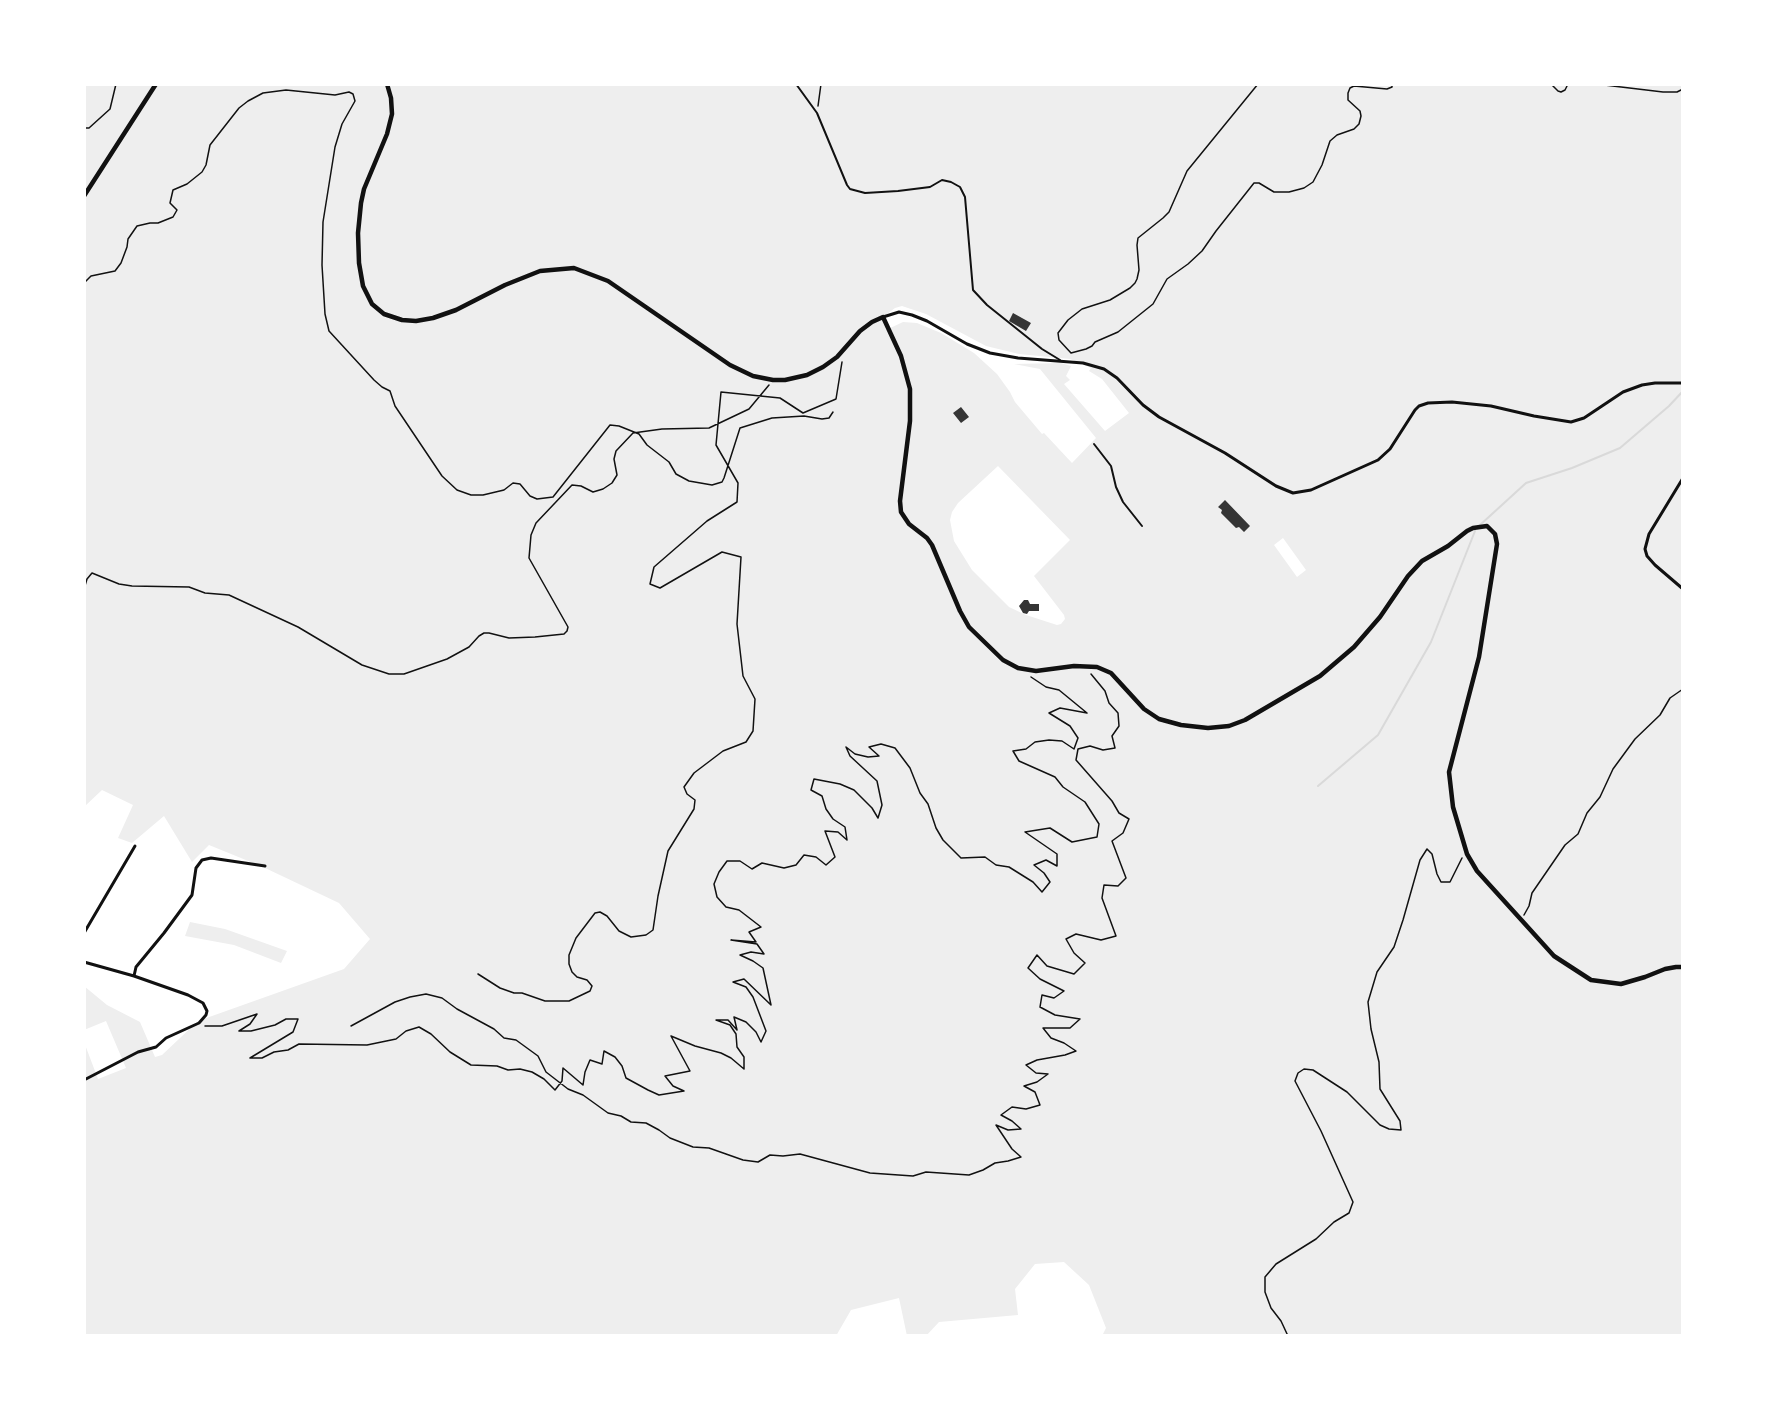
<!DOCTYPE html>
<style>
body{margin:0}
#map{position:relative;width:1767px;height:1420px;overflow:hidden;background:#fff;font-family:"Source Sans 3",sans-serif}
canvas{display:block}
.frame{position:absolute;inset:0;border:86px solid #fff;pointer-events:none}
</style>
<div id="map">
<canvas width="1767" height="1420"></canvas>
<div class="frame"></div>
</div>
<script>
const g = document.querySelector('canvas').getContext('2d');
g.lineJoin = 'round';
function fillPath(path, color) {
  g.fillStyle = color;
  g.fill(path, 'evenodd');
}
function toPath(rows) {
  const path = new Path2D();
  for (const r of rows) {
    path.moveTo(r[0], r[1]);
    for (let i = 2; i < r.length; i += 2) path.lineTo(r[i], r[i + 1]);
  }
  return path;
}
function trace(path, color, width, dash) {
  g.strokeStyle = color;
  g.lineWidth = width;
  g.lineCap = dash ? 'butt' : 'round';
  g.setLineDash(dash || []);
  g.stroke(path);
}
fillPath(toPath([
 [84,84,1683,84,1683,1336,1102,1336,1106,1328,1089,1285,1064,1262,1035,1264,1015,1289,1018,1315,939,1322,926,1336,907,1336,899,1298,851,1310,836,1336,84,1336,84,1042,98,1079,126,1068,106,1021,84,1030,84,986,107,1005,140,1022,155,1057,162,1055,198,1021,344,969,370,939,339,903,263,867,209,845,192,862,164,816,132,843,118,838,133,805,102,790,84,807],
 [902,306,926,314,986,346,1019,354,1070,359,1091,368,1089,371,1102,379,1129,413,1105,431,1064,384,1070,380,1066,376,1071,366,1061,363,1014,364,1040,369,1096,438,1072,463,1044,433,1042,434,1015,402,1010,392,997,374,974,353,941,333,917,323,903,322,886,330,883,317,895,308],
 [998,466,1070,540,1034,576,1064,615,1065,619,1061,624,1057,625,1026,615,1009,607,972,570,954,541,950,520,952,512,958,503],
 [1283,538,1306,570,1297,577,1274,545],
 [190,922,225,929,287,951,281,963,234,945,185,936]
]), '#eee');
trace(toPath([
 [1480,525,1526,483,1572,468,1620,448,1669,406,1683,391],
 [1318,786,1378,735,1431,642,1475,531]
]), '#d9d9d9', 2);
fillPath(toPath([
 [1013,313,1031,323,1026,331,1009,321],
 [961,407,969,417,961,423,953,413],
 [1225,500,1250,526,1244,532,1239,527,1236,528,1221,513,1222,510,1218,507],
 [1024,600,1028,600,1030,604,1039,604,1039,611,1029,611,1027,614,1023,613,1019,606]
]), '#353535');
trace(toPath([
 [1258,84,1187,171,1169,212,1163,218,1138,238,1137,245,1139,270,1137,279,1135,283,1130,288,1110,300,1082,309,1068,320,1058,333,1059,340,1071,353,1086,349,1092,346,1095,342,1118,332,1153,304,1167,279,1188,264,1202,251,1216,231,1254,183,1259,183,1274,192,1289,192,1304,188,1313,182,1322,165,1330,141,1337,135,1354,129,1359,124,1361,116,1360,111,1348,100,1348,93,1350,88,1354,86,1387,89,1392,87,1392,84],
 [1551,84,1558,91,1561,92,1565,90,1568,84],
 [1596,84,1663,92,1677,92,1683,89],
 [818,106,821,84],
 [84,128,89,128,110,109,116,84],
 [84,283,91,276,115,271,121,263,127,247,128,239,137,226,150,223,158,223,173,217,177,210,170,203,173,190,187,184,202,172,206,165,210,145,239,108,248,101,263,93,286,90,335,95,349,92,353,94,355,101,342,124,335,147,323,222,322,265,325,314,329,331,374,380,382,387,390,391,395,406,442,476,457,490,471,495,483,495,504,490,513,483,520,484,530,496,537,499,553,497,610,425,619,426,639,434,647,445,669,462,676,474,689,481,712,485,722,482,724,478,740,428,772,418,804,416,822,419,829,418,833,412],
 [84,589,87,579,92,573,119,584,132,586,189,587,205,593,229,595,298,627,362,665,389,674,404,674,447,659,469,647,479,636,484,633,489,633,509,638,535,637,564,634,567,631,568,627,529,558,531,535,536,523,572,485,581,486,593,492,603,489,612,483,617,475,614,459,616,451,633,433,662,429,709,428,749,409,769,385],
 [1524,915,1529,906,1532,893,1565,845,1578,834,1587,813,1600,797,1613,769,1635,739,1660,715,1670,698,1683,689],
 [478,974,500,988,514,993,522,993,545,1001,569,1001,590,991,592,986,587,980,577,977,572,972,569,964,569,955,576,938,595,913,600,912,607,916,619,931,631,937,646,935,653,930,658,896,668,851,694,809,695,800,687,794,684,787,694,773,723,751,746,742,753,731,755,699,743,676,737,624,741,557,722,552,660,588,650,584,654,567,707,521,737,502,738,483,716,445,721,392,780,398,803,413,836,399,842,362],
 [205,1026,222,1026,257,1014,250,1024,239,1031,251,1031,275,1025,286,1019,298,1019,293,1032,250,1058,262,1058,274,1052,288,1050,299,1044,367,1045,396,1039,406,1031,419,1027,431,1034,450,1052,471,1065,497,1066,508,1070,520,1069,532,1072,544,1079,555,1090,562,1081,563,1068,583,1085,585,1072,590,1060,602,1064,604,1051,615,1057,622,1066,626,1078,648,1090,659,1095,684,1091,673,1086,665,1076,690,1071,671,1036,695,1046,721,1053,731,1058,744,1069,744,1057,737,1047,736,1034,730,1025,716,1020,728,1020,737,1030,734,1017,746,1022,756,1032,761,1042,766,1031,753,997,746,987,733,982,744,979,771,1005,763,968,753,961,740,955,751,952,764,954,757,944,731,940,756,942,749,932,761,927,739,910,726,907,717,897,714,884,719,872,727,861,740,861,752,869,762,863,784,868,796,865,804,855,816,857,826,865,835,857,825,831,838,832,847,840,845,827,833,819,826,809,822,796,811,790,814,779,840,784,854,790,872,808,878,818,882,805,877,781,850,756,846,747,855,754,868,757,879,756,869,747,881,744,895,748,910,768,920,793,928,804,936,828,943,840,961,858,985,857,996,865,1009,867,1033,882,1042,892,1050,882,1044,873,1034,865,1046,860,1057,866,1057,854,1025,832,1050,828,1072,842,1097,837,1099,824,1085,802,1063,787,1055,777,1019,761,1013,751,1026,749,1035,742,1049,740,1062,741,1074,749,1078,738,1070,726,1049,713,1060,708,1087,713,1059,690,1046,687,1031,677],
 [351,1026,395,1002,410,997,426,994,442,998,457,1009,494,1029,504,1038,516,1040,538,1056,546,1072,568,1089,583,1095,608,1113,621,1116,631,1122,646,1123,659,1130,670,1138,693,1147,709,1148,743,1160,758,1162,770,1155,783,1156,800,1154,870,1173,913,1176,926,1172,969,1175,983,1170,995,1163,1008,1161,1021,1157,1012,1149,996,1125,1008,1130,1021,1129,1012,1121,1001,1115,1012,1107,1026,1109,1040,1105,1035,1092,1024,1086,1037,1082,1048,1074,1036,1073,1026,1065,1037,1060,1065,1055,1076,1051,1064,1043,1051,1038,1043,1028,1070,1028,1080,1019,1055,1015,1040,1007,1042,995,1054,998,1064,991,1040,979,1028,968,1037,955,1047,966,1074,974,1085,963,1074,953,1066,939,1076,934,1101,940,1116,936,1102,898,1104,885,1118,886,1126,878,1112,841,1123,833,1129,819,1119,813,1112,801,1076,760,1078,749,1090,746,1103,750,1115,748,1112,736,1119,726,1118,713,1109,703,1105,691,1091,674],
 [1288,1336,1281,1321,1271,1308,1265,1292,1265,1277,1276,1264,1316,1239,1334,1222,1349,1213,1353,1202,1321,1131,1295,1081,1298,1073,1304,1069,1313,1070,1347,1092,1380,1125,1389,1129,1401,1130,1400,1121,1380,1089,1379,1062,1371,1029,1368,1002,1377,972,1394,947,1403,920,1420,860,1427,849,1432,854,1437,874,1441,882,1450,882,1462,858]
]), '#111', 1.5);
trace(toPath([
 [796,84,817,113,847,185,850,189,865,193,898,191,930,187,942,180,951,182,960,187,965,197,973,290,987,305,1042,349,1060,360],
 [1094,444,1111,466,1116,487,1123,502,1142,526]
]), '#111', 2);
trace(toPath([
 [883,317,899,312,912,315,927,321,967,344,990,353,1018,358,1083,363,1104,369,1117,378,1143,405,1159,417,1225,453,1276,486,1293,493,1311,490,1378,460,1390,449,1415,410,1419,406,1428,403,1452,402,1491,406,1534,416,1571,422,1584,418,1623,392,1642,385,1655,383,1683,383],
 [1683,478,1649,534,1645,549,1647,556,1655,565,1683,589],
 [84,933,135,846],
 [84,962,134,976],
 [84,1080,138,1052,156,1047,166,1038,199,1023,206,1015,207,1011,203,1003,188,995,134,976,136,967,164,933,192,895,196,868,202,860,211,858,265,866]
]), '#111', 3);
trace(toPath([
 [387,84,391,98,392,114,387,134,364,189,361,203,358,233,359,263,363,286,372,304,384,314,402,320,416,321,433,318,456,310,505,285,540,271,574,268,608,281,730,365,753,376,773,380,785,380,807,375,823,367,837,357,860,331,872,322,883,317,901,356,910,389,910,421,900,501,901,512,909,524,927,538,932,545,960,611,969,627,1003,660,1018,668,1036,671,1074,666,1097,667,1111,673,1144,709,1159,719,1181,725,1208,728,1229,726,1245,720,1320,676,1354,647,1380,617,1408,576,1422,561,1448,546,1467,531,1473,528,1487,526,1495,534,1497,544,1479,657,1449,772,1453,807,1467,854,1477,871,1554,956,1591,980,1621,984,1645,977,1665,969,1676,967,1683,967],
 [84,196,156,84]
]), '#111', 4.5);
</script>
